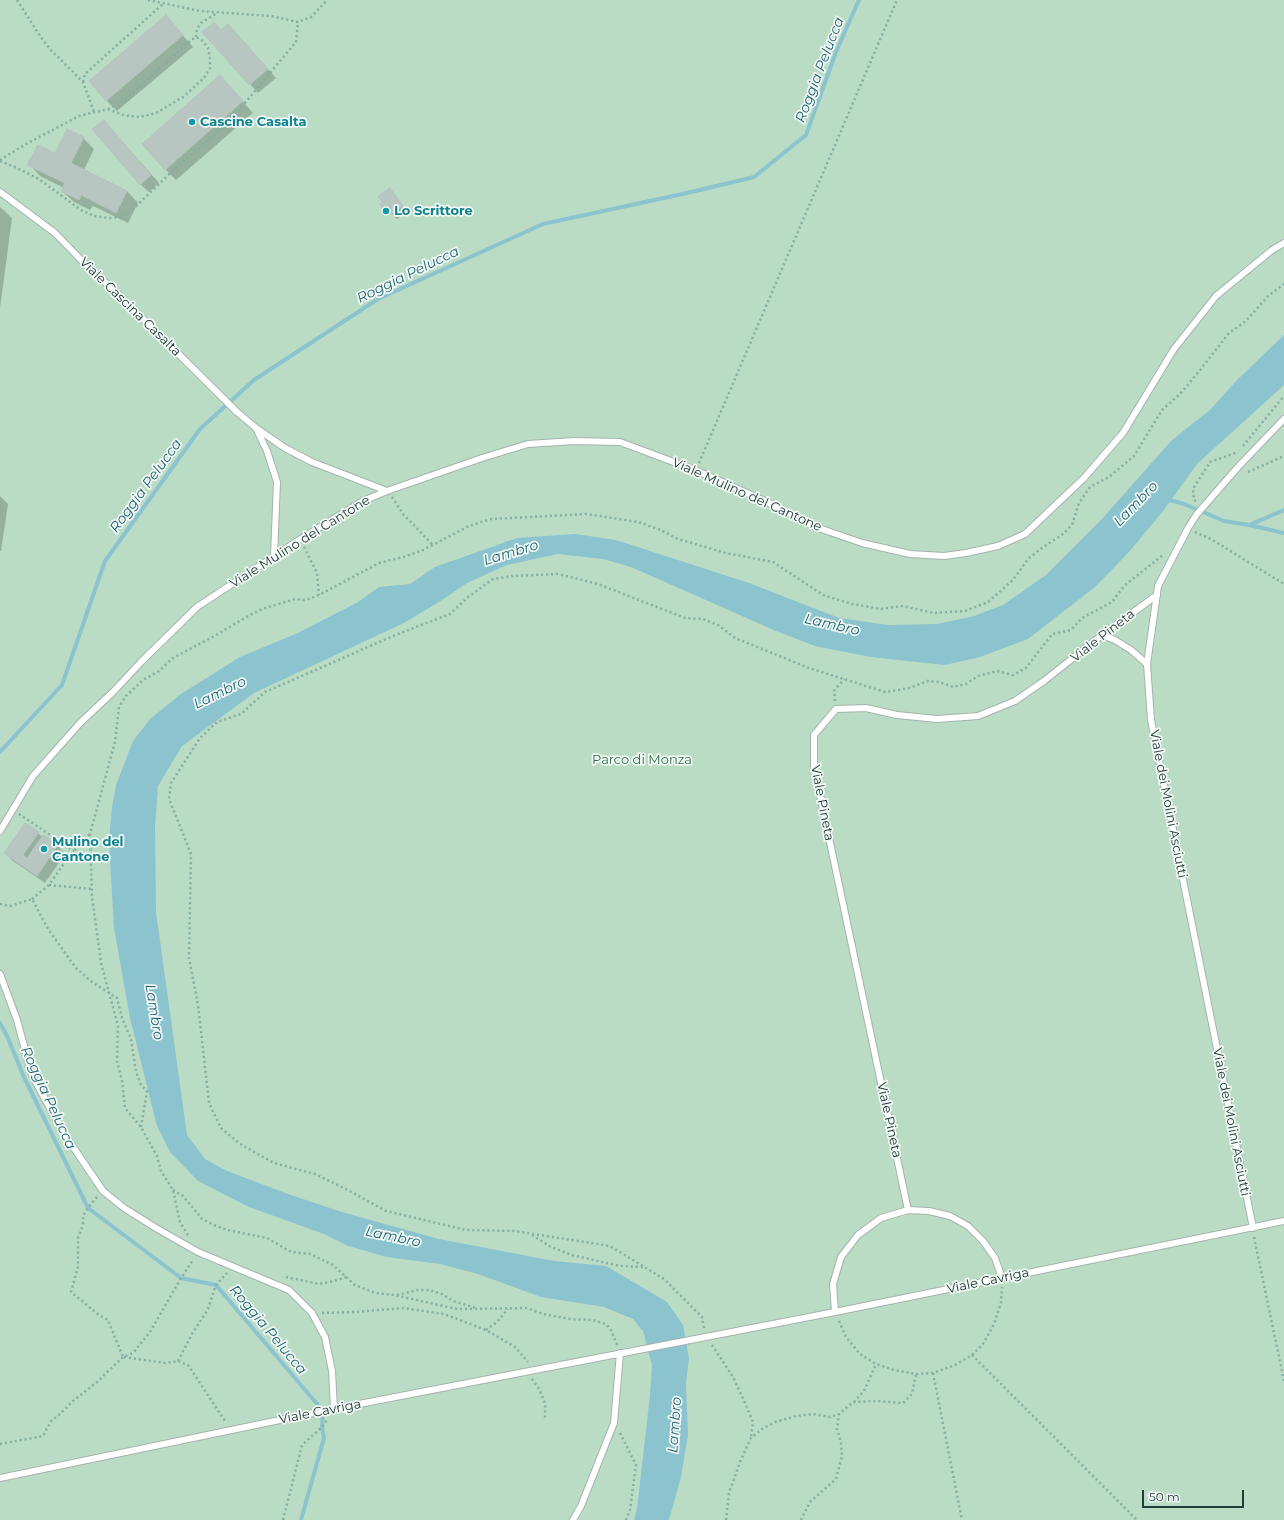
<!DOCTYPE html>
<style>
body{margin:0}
#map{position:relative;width:1284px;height:1520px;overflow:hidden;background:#e1ebe7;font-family:Montserrat,sans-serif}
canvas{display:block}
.scale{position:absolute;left:1142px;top:1490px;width:102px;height:18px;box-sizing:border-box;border:2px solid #223c35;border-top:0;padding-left:5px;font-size:12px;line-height:14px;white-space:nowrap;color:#223c35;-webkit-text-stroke:3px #f2f8f5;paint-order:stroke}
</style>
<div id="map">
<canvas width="1284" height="1520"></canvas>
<div class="scale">50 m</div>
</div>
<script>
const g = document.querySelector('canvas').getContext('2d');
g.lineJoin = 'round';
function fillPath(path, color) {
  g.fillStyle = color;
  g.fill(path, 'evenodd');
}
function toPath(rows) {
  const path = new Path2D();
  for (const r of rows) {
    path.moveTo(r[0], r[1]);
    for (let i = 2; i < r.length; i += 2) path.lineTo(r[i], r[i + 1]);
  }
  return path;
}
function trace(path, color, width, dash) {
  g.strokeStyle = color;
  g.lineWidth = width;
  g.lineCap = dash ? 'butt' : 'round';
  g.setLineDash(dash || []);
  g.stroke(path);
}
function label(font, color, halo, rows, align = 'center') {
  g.font = font + ' Montserrat,sans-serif';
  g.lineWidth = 3.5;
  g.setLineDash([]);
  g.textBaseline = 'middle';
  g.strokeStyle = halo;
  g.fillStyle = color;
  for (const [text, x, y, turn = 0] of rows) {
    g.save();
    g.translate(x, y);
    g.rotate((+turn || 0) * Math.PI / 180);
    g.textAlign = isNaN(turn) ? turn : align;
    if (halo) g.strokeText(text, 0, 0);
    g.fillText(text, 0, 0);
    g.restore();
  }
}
fillPath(toPath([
 [0,0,1284,0,1284,1520,0,1520]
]), '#bbdcc4');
fillPath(toPath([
 [1284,335,1284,385,1197,464,1163,511,1129,552,1095,587,1028,639,980,657,945,665,871,657,815,646,776,631,631,567,603,559,558,554,507,565,467,583,439,602,404,623,254,693,182,746,158,786,155,827,156,912,187,1135,205,1159,227,1171,288,1194,342,1212,439,1239,554,1261,606,1266,667,1302,683,1325,689,1358,686,1383,688,1435,681,1477,669,1520,634,1520,637,1509,650,1395,652,1365,643,1331,633,1319,604,1307,541,1297,478,1274,440,1264,387,1257,348,1246,324,1234,249,1207,198,1181,170,1152,157,1126,130,1018,114,928,109,840,112,807,116,785,133,741,150,719,181,694,240,657,298,633,358,602,379,587,410,584,435,567,517,538,575,534,616,540,749,583,839,618,888,625,938,624,974,616,1003,605,1046,575,1101,520,1172,440,1210,410,1237,380]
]), '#8bc3cf');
fillPath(toPath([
 [166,16,193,47,117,111,106,100],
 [214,23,222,31,228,25,276,78,258,93,204,32],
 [231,88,253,113,176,180,165,169],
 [104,121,159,183,149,192,140,184],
 [83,138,94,149,84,170,127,191,138,203,128,223,93,206,90,210,74,202,62,191,64,188,40,176,29,164,55,155],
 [390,189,407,212,397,219,391,213,390,214,381,204],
 [0,207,12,218,0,308],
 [0,496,8,504,1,551,0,551],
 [38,833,43,838,57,845,65,854,45,883,13,861,5,853]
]), '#0003');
trace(toPath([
 [1166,499,1184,504,1224,521,1249,525,1284,510],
 [1249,525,1284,533],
 [0,752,62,685,105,561,200,429,254,380,378,299,543,224,687,193,754,177,806,135,836,52,859,0],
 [0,1023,7,1036,24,1077,88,1208,181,1278,216,1285,323,1411,322,1427,324,1438,301,1520]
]), '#8bc3cf', 4);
const building = toPath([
 [166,15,183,35,106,101,89,81,166,15],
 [214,22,221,30,228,24,268,69,249,85,202,32,214,22],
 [220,75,243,101,165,170,142,144,220,75],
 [104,120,151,175,140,185,92,129,104,120],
 [67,129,84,137,71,163,127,191,116,213,81,195,79,200,61,191,65,183,27,165,38,145,55,153,67,129],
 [390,188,403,206,391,214,386,208,383,209,380,204,382,202,378,196,390,188],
 [25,823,39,832,23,855,27,858,43,835,58,845,37,876,4,853,25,823]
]);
fillPath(building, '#b7c6c0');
trace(building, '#b4c5be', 1);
const lane = toPath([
 [0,192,55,233,86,265,118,294,237,412,256,428,285,448,312,462,387,491],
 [257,430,267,451,277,482,274,556],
 [1102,635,1115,640,1131,650,1147,664],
 [0,831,33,776,81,722,113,692,141,662,197,607,299,540,363,501,387,491,482,458,528,444,574,441,620,442,695,470,767,502,813,526,862,543,910,554,944,556,966,553,998,546,1025,534,1084,478,1123,433,1174,349,1216,296,1272,250,1284,243],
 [0,974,17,1020,32,1075,63,1132,103,1191,124,1208,156,1228,198,1252,289,1290,312,1313,325,1337,332,1371,334,1409],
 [908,1210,814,767,814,735,836,709,866,708,897,715,937,719,978,716,1015,701,1044,681,1102,635,1157,595],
 [1253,1228,1151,720,1147,664,1158,586,1188,528,1197,514,1238,467,1284,419],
 [835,1312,833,1284,841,1257,858,1235,881,1218,908,1210,929,1211,950,1216,968,1226,983,1241,995,1258,1002,1278],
 [0,1478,323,1411,835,1312,1284,1221],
 [573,1520,581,1506,614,1423,620,1353]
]);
trace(lane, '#a4b3ae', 8);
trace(toPath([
 [17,0,40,36,49,48,83,82,94,112],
 [148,0,200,11,271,16,298,22,311,17,327,0],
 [196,37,197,29,201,23,217,13],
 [83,82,85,74,164,3],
 [108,109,123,115,140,117,156,113,183,97,204,78,210,68,210,59,208,48,203,41,196,37],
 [0,160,26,144,79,116,108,109,125,100,191,40,196,37],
 [0,161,17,168,39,179,81,210,94,216,109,218,121,217,132,210,180,164,229,122,296,42,298,22],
 [1243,446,1284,396],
 [699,463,897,0],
 [1248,472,1284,456],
 [392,497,403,514,432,544],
 [1196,501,1194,500,1193,489,1210,462,1238,452],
 [1195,532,1211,539,1284,584],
 [304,547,317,573,319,595],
 [835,701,834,691,844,679],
 [19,814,74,851],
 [49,885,92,889],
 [32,899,49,885,70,855,90,834],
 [0,904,10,906,32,899,48,929,76,968,92,982,117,998,122,1018,131,1039,136,1072,141,1085,147,1091,141,1127],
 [173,1190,183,1196,202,1219,214,1225,227,1230,267,1238,291,1252,310,1254,333,1265,355,1285,375,1293,394,1295,457,1309,527,1308,543,1314,570,1319,593,1320,606,1324,611,1330,617,1345],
 [97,1197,88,1208,83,1216,83,1225,78,1238,78,1267,71,1292,99,1315,108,1320,123,1357],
 [188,1235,180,1222,173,1190,161,1171,157,1156,141,1127,125,1108,122,1081,117,1061,118,1026,101,963,92,897,90,834,115,742,119,707,126,696,143,680,159,671,173,658,218,634,241,620,262,609,295,599,306,600,319,595,379,563,403,557,423,550,469,526,491,519,587,514,638,522,661,530,678,539,726,553,773,562,823,595,852,604,881,609,902,606,934,613,965,611,988,602,1013,580,1028,559,1042,548,1063,534,1072,525,1079,503,1090,487,1109,477,1134,456,1162,410,1180,394,1201,369,1229,333,1246,321,1268,296,1284,284],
 [532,1235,551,1247,572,1255,620,1266,643,1267],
 [1254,1237,1284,1381],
 [286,1277,319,1284,338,1280,346,1277],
 [397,1295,418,1290,429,1290,442,1294,453,1301,476,1308],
 [322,1313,356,1312,404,1308,444,1314,486,1330,515,1347,528,1362],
 [839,1321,846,1337,860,1354,876,1364,894,1370,916,1374,933,1373,955,1365,972,1355,983,1344,994,1324,1001,1303,1002,1287],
 [704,1328,702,1317,664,1279,610,1246,515,1231,466,1230,386,1211,346,1189,315,1174,274,1163,240,1144,221,1128,209,1103,198,1005,189,958,191,854,169,799,171,783,200,738,217,722,241,714,265,692,393,636,450,614,468,597,493,579,512,576,558,574,598,584,685,618,703,619,718,625,735,638,809,668,885,692,910,688,927,681,939,682,953,687,966,684,978,676,997,671,1013,675,1026,668,1052,634,1071,630,1082,618,1112,602,1124,586,1163,555],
 [486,1330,497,1322,508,1309],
 [712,1345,733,1377,746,1405,753,1422,751,1438],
 [972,1355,1137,1520],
 [124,1357,165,1363,178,1361,188,1365,225,1421],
 [178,1361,192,1334,208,1309,216,1285,227,1273],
 [933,1373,962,1520],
 [532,1379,539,1389,545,1403,545,1418],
 [854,1402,864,1391,876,1364],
 [620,1433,636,1465,630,1510,626,1520],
 [0,1444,43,1436,51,1421,60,1414,73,1401,97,1382,123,1357,133,1353,150,1332,181,1278,193,1260],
 [283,1520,302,1445,322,1427,327,1420],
 [726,1520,729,1493,740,1462,751,1438,762,1429,775,1422,796,1416,813,1414,830,1417,839,1414,853,1402,877,1401,903,1403,912,1394,916,1374],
 [801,1520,810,1502,836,1479,842,1456,841,1443,837,1429,839,1414]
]), '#83aea1', 2.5, [2, 3]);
trace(lane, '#fff', 6);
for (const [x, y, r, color] of [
 [192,122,4,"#0f9aa8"],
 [386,211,4,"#0f9aa8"],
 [44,849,4,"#0f9aa8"]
]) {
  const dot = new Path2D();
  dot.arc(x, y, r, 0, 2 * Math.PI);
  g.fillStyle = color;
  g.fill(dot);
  trace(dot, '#f2f8f5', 1.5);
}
label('bold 13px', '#0d838f', '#f2f8f5', [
 ["Cascine Casalta",200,122],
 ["Lo Scrittore",394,211],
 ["Mulino del",52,842],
 ["Cantone",52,857]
], 'left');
label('13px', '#223c35', '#f2f8f5', [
 ["Viale Cascina Casalta",130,307,44],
 ["Viale Mulino del Cantone",747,495,24],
 ["Viale Mulino del Cantone",300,542,-32],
 ["Viale Pineta",1103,636,-38],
 ["Viale Pineta",822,803,79],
 ["Viale dei Molini Asciutti",1168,804,79],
 ["Viale Pineta",889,1120,78],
 ["Viale dei Molini Asciutti",1231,1122,79],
 ["Viale Cavriga",988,1281,-12],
 ["Viale Cavriga",320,1412,-11]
]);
label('13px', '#2e7149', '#f2f8f5', [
 ["Parco di Monza",642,760]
]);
label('italic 14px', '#1e6575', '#f2f8f5', [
 ["Roggia Pelucca",820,70,-69],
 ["Roggia Pelucca",408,275,-26],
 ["Roggia Pelucca",146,486,-54],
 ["Lambro",1136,504,-46],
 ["Lambro",511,553,-17],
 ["Lambro",832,625,13],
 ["Lambro",220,693,-26],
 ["Lambro",154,1012,81],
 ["Roggia Pelucca",48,1098,65],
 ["Lambro",393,1237,12],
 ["Roggia Pelucca",268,1330,50],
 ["Lambro",675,1425,-86]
]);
</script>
